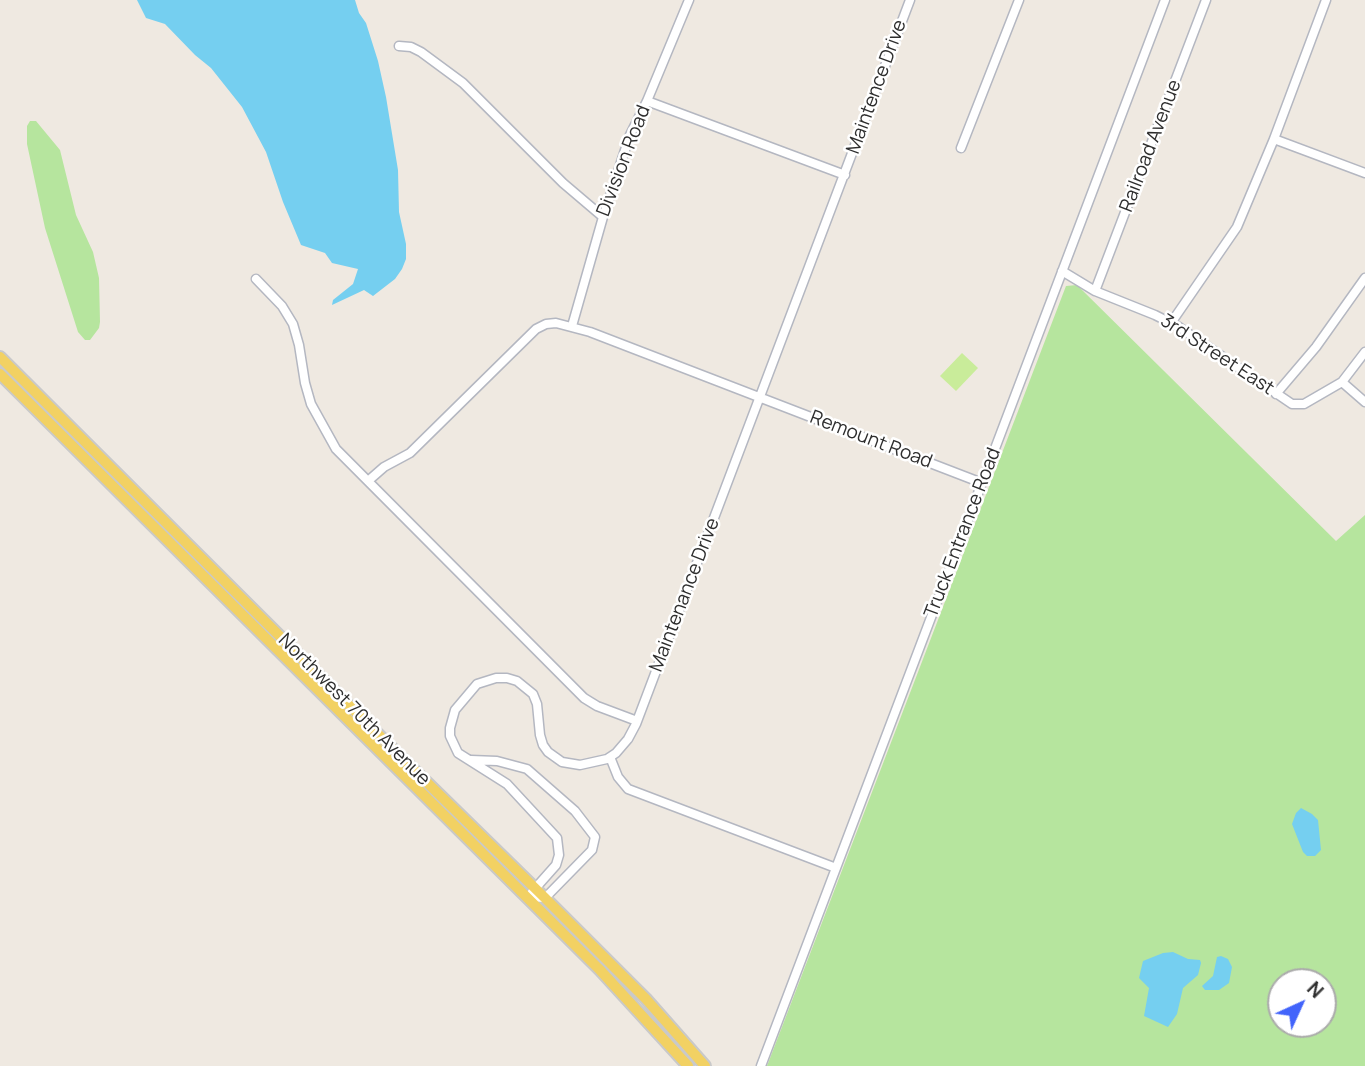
<!DOCTYPE html>
<style>
body{margin:0}
#map{position:relative;width:1365px;height:1066px;overflow:hidden;background:#efe9e1;font-family:Manrope,sans-serif}
canvas{display:block}
.north{position:absolute;left:1267px;top:968px;width:70px;height:70px;box-sizing:border-box;background:#fff;border:2px solid #ababab;border-radius:50%;rotate:45deg;font-size:19px;font-weight:700;line-height:28px;text-align:center;color:#2e2e2e}
.north::after{content:'';display:block;margin:auto;width:24px;height:32px;background:#4264fb;clip-path:polygon(50% 0,100% 100%,50% 72%,0 100%)}
</style>
<div id="map">
<canvas width="1365" height="1066"></canvas>
<div class="north">N</div>
</div>
<script>
const g = document.querySelector('canvas').getContext('2d');
g.lineJoin = 'round';
function fillPath(path, color) {
  g.fillStyle = color;
  g.fill(path, 'evenodd');
}
function toPath(rows) {
  const path = new Path2D();
  for (const r of rows) {
    path.moveTo(r[0], r[1]);
    for (let i = 2; i < r.length; i += 2) path.lineTo(r[i], r[i + 1]);
  }
  return path;
}
function trace(path, color, width, dash) {
  g.strokeStyle = color;
  g.lineWidth = width;
  g.lineCap = dash ? 'butt' : 'round';
  g.setLineDash(dash || []);
  g.stroke(path);
}
function label(font, color, halo, rows, align = 'center') {
  g.font = font + ' Manrope,sans-serif';
  g.lineWidth = 5;
  g.setLineDash([]);
  g.textBaseline = 'middle';
  g.strokeStyle = halo;
  g.fillStyle = color;
  for (const [text, x, y, turn = 0] of rows) {
    g.save();
    g.translate(x, y);
    g.rotate((+turn || 0) * Math.PI / 180);
    g.textAlign = isNaN(turn) ? turn : align;
    if (halo) g.strokeText(text, 0, 0);
    g.fillText(text, 0, 0);
    g.restore();
  }
}
fillPath(toPath([
 [30,121,36,121,60,150,76,215,93,252,99,278,100,322,99,328,90,340,85,340,78,332,45,228,27,144,27,126],
 [1077,285,1336,541,1365,515,1365,1066,767,1066,1066,286],
 [1281,982,1323,982,1323,1024,1281,1024]
]), '#b6e59e');
fillPath(toPath([
 [962,353,978,368,956,391,940,376]
]), '#c9ec9a');
fillPath(toPath([
 [137,0,355,0,359,13,366,23,378,61,386,97,398,170,399,212,406,244,406,259,402,269,395,279,373,296,364,290,332,305,333,300,353,284,358,269,332,263,325,253,301,245,283,202,266,152,242,107,211,68,195,55,165,24,146,18],
 [1301,808,1312,814,1318,820,1321,850,1315,856,1307,856,1303,852,1292,824,1296,813],
 [1173,952,1188,959,1200,960,1201,963,1198,975,1183,988,1177,1014,1168,1027,1144,1016,1149,988,1139,978,1143,961,1163,953],
 [1221,956,1228,959,1232,967,1229,983,1219,990,1205,990,1202,986,1213,976,1217,957]
]), '#75cff0');
const minor = toPath([
 [399,46,411,47,421,52,463,83,563,183,603,217],
 [647,101,845,175],
 [1274,139,1365,173],
 [961,148,1019,0],
 [1062,271,1095,291,1155,315,1179,327,1292,404,1304,404,1342,382,1365,402],
 [256,279,282,306,293,324,299,345,305,383,311,404,336,449,584,698,597,706,637,721],
 [1095,291,1206,0],
 [1171,323,1237,227,1274,139,1326,0],
 [572,326,603,217,630,135,647,101,689,0],
 [1342,382,1365,352],
 [1276,394,1316,347,1365,278],
 [368,481,384,467,410,453,536,329,546,324,556,323,590,332,982,483],
 [610,757,618,777,628,789,836,868],
 [471,760,497,761,527,769,575,811,595,837,592,850,545,898,527,897],
 [532,892,556,865,559,855,557,838,507,784,458,753,450,736,450,728,455,710,477,684,496,678,507,678,517,681,533,694,537,704,540,735,543,745,548,752,562,762,580,765,607,759,616,753,628,739,636,724,910,0],
 [761,1066,1165,0]
]);
const major = toPath([
 [0,357,404,760,545,898,646,999,705,1066],
 [0,374,600,970,688,1066]
]);
trace(minor, '#b4b7c1', 11);
trace(major, '#c9c9c9', 14);
trace(minor, '#fff', 8);
trace(major, '#f2d163', 10);
label('19px', '#2e2e2e', '#fff', [
 ["Maintence Drive",877,87,-70],
 ["Railroad Avenue",1151,146,-69],
 ["Division Road",624,161,-69],
 ["3rd Street East",1217,355,33],
 ["Remount Road",871,440,21],
 ["Truck Entrance Road",963,533,-69],
 ["Maintenance Drive",685,595,-69],
 ["Northwest 70th Avenue",354,710,45]
]);
</script>
